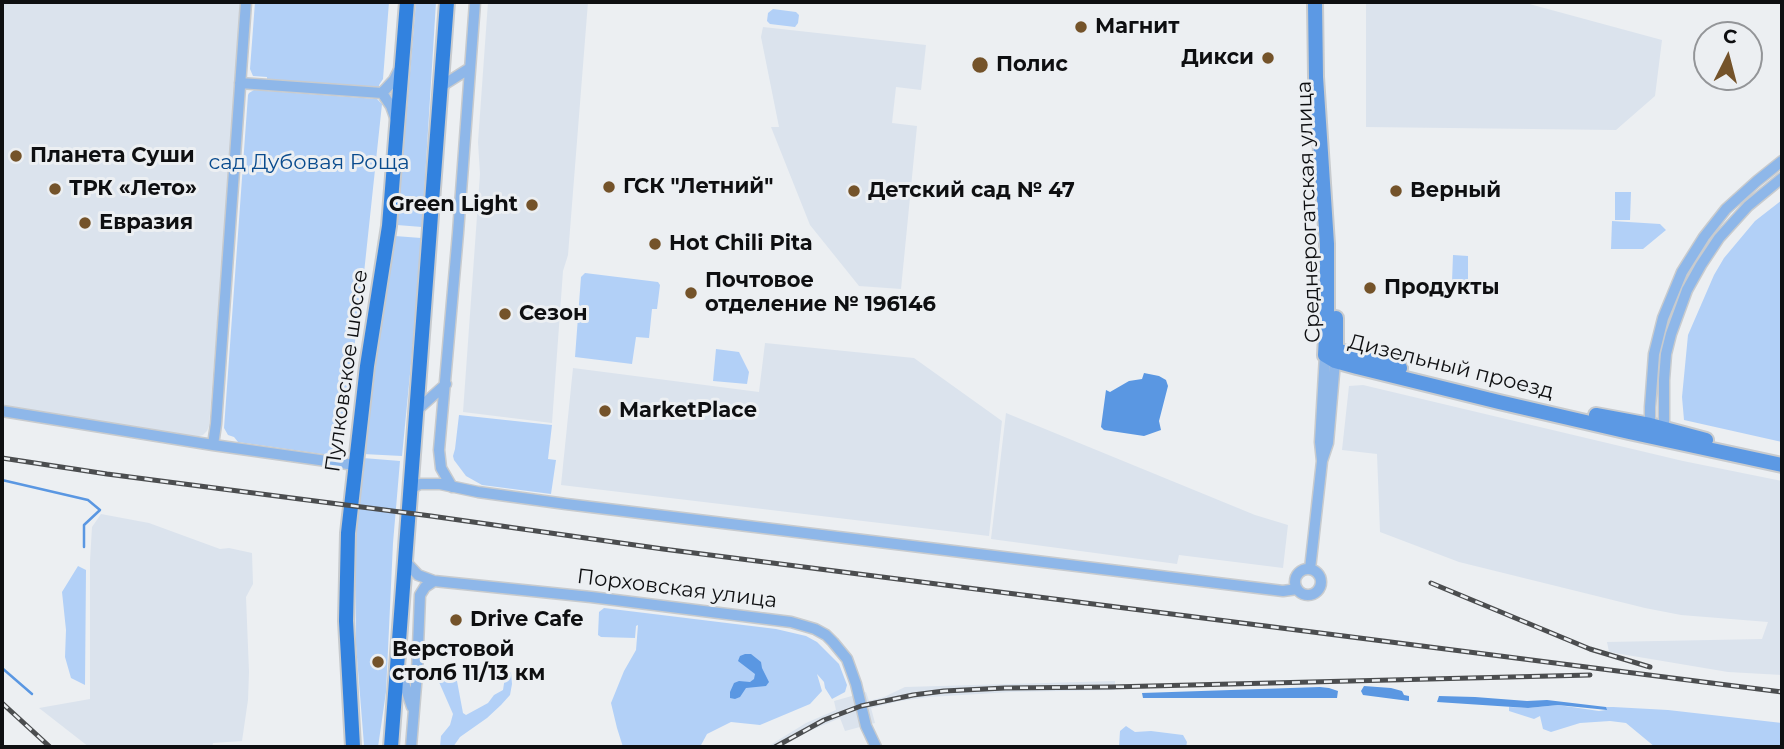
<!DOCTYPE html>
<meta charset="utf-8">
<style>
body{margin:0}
#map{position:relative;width:1784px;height:749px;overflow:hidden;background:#eceff2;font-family:Montserrat,sans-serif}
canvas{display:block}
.frame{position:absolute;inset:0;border:4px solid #0e0f11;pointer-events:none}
.north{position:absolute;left:1693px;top:21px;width:70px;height:70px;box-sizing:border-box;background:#eceff2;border:2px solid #939598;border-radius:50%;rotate:6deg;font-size:19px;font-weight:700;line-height:28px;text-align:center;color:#0e0f11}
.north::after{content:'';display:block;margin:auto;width:24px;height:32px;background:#74532a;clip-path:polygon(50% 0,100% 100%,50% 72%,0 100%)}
</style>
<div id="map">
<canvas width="1784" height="749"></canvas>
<div class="frame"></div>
<div class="north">С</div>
</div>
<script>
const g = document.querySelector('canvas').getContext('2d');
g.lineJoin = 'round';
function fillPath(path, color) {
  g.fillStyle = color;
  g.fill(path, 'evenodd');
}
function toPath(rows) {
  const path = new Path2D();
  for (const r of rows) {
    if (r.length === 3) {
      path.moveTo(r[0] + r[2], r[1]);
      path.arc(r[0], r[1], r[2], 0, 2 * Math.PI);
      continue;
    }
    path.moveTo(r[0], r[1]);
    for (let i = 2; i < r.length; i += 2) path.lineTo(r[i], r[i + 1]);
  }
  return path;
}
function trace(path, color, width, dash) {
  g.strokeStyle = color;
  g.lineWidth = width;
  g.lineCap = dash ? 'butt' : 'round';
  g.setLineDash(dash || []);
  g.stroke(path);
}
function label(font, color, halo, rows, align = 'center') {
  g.font = font + ' Montserrat,sans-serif';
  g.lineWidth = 6;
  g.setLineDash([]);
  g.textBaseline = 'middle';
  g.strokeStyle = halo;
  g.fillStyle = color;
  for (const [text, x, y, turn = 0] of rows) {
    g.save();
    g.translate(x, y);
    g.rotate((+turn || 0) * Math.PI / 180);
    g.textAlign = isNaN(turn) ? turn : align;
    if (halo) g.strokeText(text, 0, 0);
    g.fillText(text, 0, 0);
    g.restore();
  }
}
fillPath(toPath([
 [2,2,242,2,209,426,207,431,203,435,196,437,2,407],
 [488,2,588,2,568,255,563,271,552,423,463,412,480,174,478,142],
 [1366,2,1522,2,1662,40,1655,96,1616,130,1366,127],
 [763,27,926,45,921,90,896,87,892,123,917,126,901,289,859,286,810,225,771,127,779,127,761,37],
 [765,343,914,358,1002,421,989,536,561,485,573,368,759,392],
 [1363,385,1683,461,1782,481,1782,675,1728,672,1609,652,1607,642,1762,639,1768,622,1681,615,1645,608,1459,562,1380,532,1377,454,1342,450,1349,386],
 [1006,413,1255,515,1288,525,1283,568,1179,555,1177,564,991,539],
 [101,514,149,523,220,549,229,548,252,553,253,584,246,597,249,672,248,700,242,741,213,743,212,747,89,747,39,708,90,699,90,561,92,527],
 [1115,681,1115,690,1011,692,929,697,900,701,871,708,875,723,845,731,840,718,809,731,780,747,767,747,806,723,836,710,834,701,866,692,869,701,884,697,905,687]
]), '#dbe3ed');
fillPath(toPath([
 [255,2,389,2,383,79,379,85,379,88,267,80,267,77,253,76,250,69],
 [416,2,436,2,422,227,397,225],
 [773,9,796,12,799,15,798,23,795,27,770,24,767,21,768,13],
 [254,90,377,99,382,104,361,301,340,442,329,455,238,442,234,437,228,435,224,428,248,95,249,93],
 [1615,192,1631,192,1630,220,1615,220],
 [1782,200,1782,442,1684,420,1682,397,1688,335,1714,275,1724,258,1755,221],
 [1612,221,1660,224,1666,230,1643,249,1611,249],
 [395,236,421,238,417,302,402,456,363,454,371,380],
 [1453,255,1468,256,1468,282,1452,282],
 [585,273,658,282,660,285,657,309,652,309,649,338,636,337,632,364,575,357,581,277],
 [716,349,739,352,749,372,747,384,713,381],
 [459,415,552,425,548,459,556,460,551,494,482,485,466,476,454,460,453,456,455,449],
 [363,458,400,461,393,543,386,692,378,747,365,747,364,745,356,645,355,551],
 [78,566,86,570,85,685,71,678,65,657,66,630,62,592],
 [604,608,776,629,806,636,817,642,839,664,847,685,845,692,832,699,825,688,824,682,817,674,822,691,810,704,760,725,731,722,707,734,700,747,623,747,617,728,611,703,624,671,636,650,638,625,636,626,635,638,601,637,598,635,599,612],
 [511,672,512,684,510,695,501,705,487,718,460,737,453,747,440,747,441,736,450,725,453,714,439,682,442,678,452,677,457,681,463,713,466,715,488,703,494,695,503,690,505,677],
 [1558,705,1599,711,1606,710,1606,707,1613,707,1668,710,1782,723,1782,747,1735,747,1720,745,1701,747,1655,747,1626,723,1610,721,1580,723,1551,732,1543,729,1540,716,1534,719,1509,711,1509,707,1528,708],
 [1126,726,1135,732,1151,731,1183,735,1187,742,1186,747,1119,747,1120,731]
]), '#b2d0f7');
fillPath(toPath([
 [1144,373,1159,376,1166,380,1168,386,1159,421,1161,430,1144,436,1104,430,1101,427,1106,390,1110,392,1129,381,1142,379],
 [745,654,751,654,761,662,762,668,769,682,766,686,746,688,740,697,735,699,730,698,730,692,734,683,739,681,750,682,754,679,755,674,738,661,740,656],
 [1364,686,1391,688,1402,691,1404,695,1409,696,1409,701,1363,695,1361,691],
 [1320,687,1329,688,1338,691,1337,698,1143,698,1142,693],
 [1439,696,1475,697,1527,701,1547,700,1606,707,1607,710,1558,705,1528,708,1437,702]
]), '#5a97e2');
trace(toPath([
 [2,480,88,500,100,510,84,525,84,547],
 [2,668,32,694]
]), '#5a97e2', 2.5);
const street = toPath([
 [240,83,382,93,394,80,399,70],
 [440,87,470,68],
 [382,93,391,106,396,120],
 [2,411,213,445,355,465],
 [416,411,446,384],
 [1652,430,1650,425,1650,407,1654,354,1663,318,1682,272,1704,237,1726,209,1757,181,1782,161],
 [1659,433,1664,428,1664,380,1666,354,1671,334,1687,290,1701,265,1719,238,1748,206,1782,178],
 [213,445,216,424,246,2],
 [452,487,441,468,439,450,458,233,475,2],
 [410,489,420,484,440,484,478,492,566,504,1283,591,1297,589],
 [404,560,418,575,434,581,591,597,791,622,815,629,826,635,833,642,847,659,856,684,866,726,876,747],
 [1310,569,1322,461,1328,443,1336,350,1325,355,1320,442,1322,461],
 [1308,582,13],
 [399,668,412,707],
 [411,747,417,673,420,595,425,587,434,581]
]);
const secondary = toPath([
 [1315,2,1316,77,1327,244,1327,320,1325,355,1335,361,1357,367,1499,402,1629,432,1782,465],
 [1336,318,1336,350,1400,368],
 [1596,415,1650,425,1706,440]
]);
const primary = toPath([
 [353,747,346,621,348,533,367,366,389,226,407,2],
 [391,747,447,2]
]);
trace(street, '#c8cbce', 13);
trace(secondary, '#c8cbce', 18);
trace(primary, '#c8cbce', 18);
trace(street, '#8eb7e9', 10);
trace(secondary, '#5c99e4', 14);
trace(primary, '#3282df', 14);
const rail = toPath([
 [2,458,107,474,431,516,663,549,1782,692],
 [1431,583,1590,649,1650,667],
 [2,703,50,747],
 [775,747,824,720,861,706,913,695,944,691,1005,688,1111,687,1590,675]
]);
trace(rail, '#4b4d4f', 5);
trace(rail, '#eceff2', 2.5, [8]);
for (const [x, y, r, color] of [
 [1081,27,7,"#74532a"],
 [1268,58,7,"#74532a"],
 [980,65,9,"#74532a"],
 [16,156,7,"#74532a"],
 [609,187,7,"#74532a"],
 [55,189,7,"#74532a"],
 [854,191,7,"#74532a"],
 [1396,191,7,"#74532a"],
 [532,205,7,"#74532a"],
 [85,223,7,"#74532a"],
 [655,244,7,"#74532a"],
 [1370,288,7,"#74532a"],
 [691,293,7,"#74532a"],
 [505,314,7,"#74532a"],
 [605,411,7,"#74532a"],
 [456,620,7,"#74532a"],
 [378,662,7,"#74532a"]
]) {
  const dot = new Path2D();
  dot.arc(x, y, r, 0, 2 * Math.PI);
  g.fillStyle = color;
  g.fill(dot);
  trace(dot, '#eceff2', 2.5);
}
label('bold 21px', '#0e0f11', '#eceff2', [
 ["Магнит",1095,27],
 ["Дикси",1254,58,"right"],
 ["Полис",996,65],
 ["Планета Суши",30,156],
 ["ГСК \"Летний\"",623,187],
 ["ТРК «Лето»",69,189],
 ["Детский сад № 47",868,191],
 ["Верный",1410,191],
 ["Green Light",518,205,"right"],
 ["Евразия",99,223],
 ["Hot Chili Pita",669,244],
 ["Почтовое",705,281],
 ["отделение № 196146",705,305],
 ["Продукты",1384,288],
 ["Сезон",519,314],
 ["MarketPlace",619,411],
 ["Drive Cafe",470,620],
 ["Верстовой",392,650],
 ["столб 11/13 км",392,674]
], 'left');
label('21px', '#094b8e', '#eceff2', [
 ["сад Дубовая Роща",309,163]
]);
label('21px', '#0e0f11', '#eceff2', [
 ["Среднерогатская улица",1309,212,-92],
 ["Дизельный проезд",1451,367,14],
 ["Пулковское шоссе",347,371,-82],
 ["Порховская улица",677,589,7]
]);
</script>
